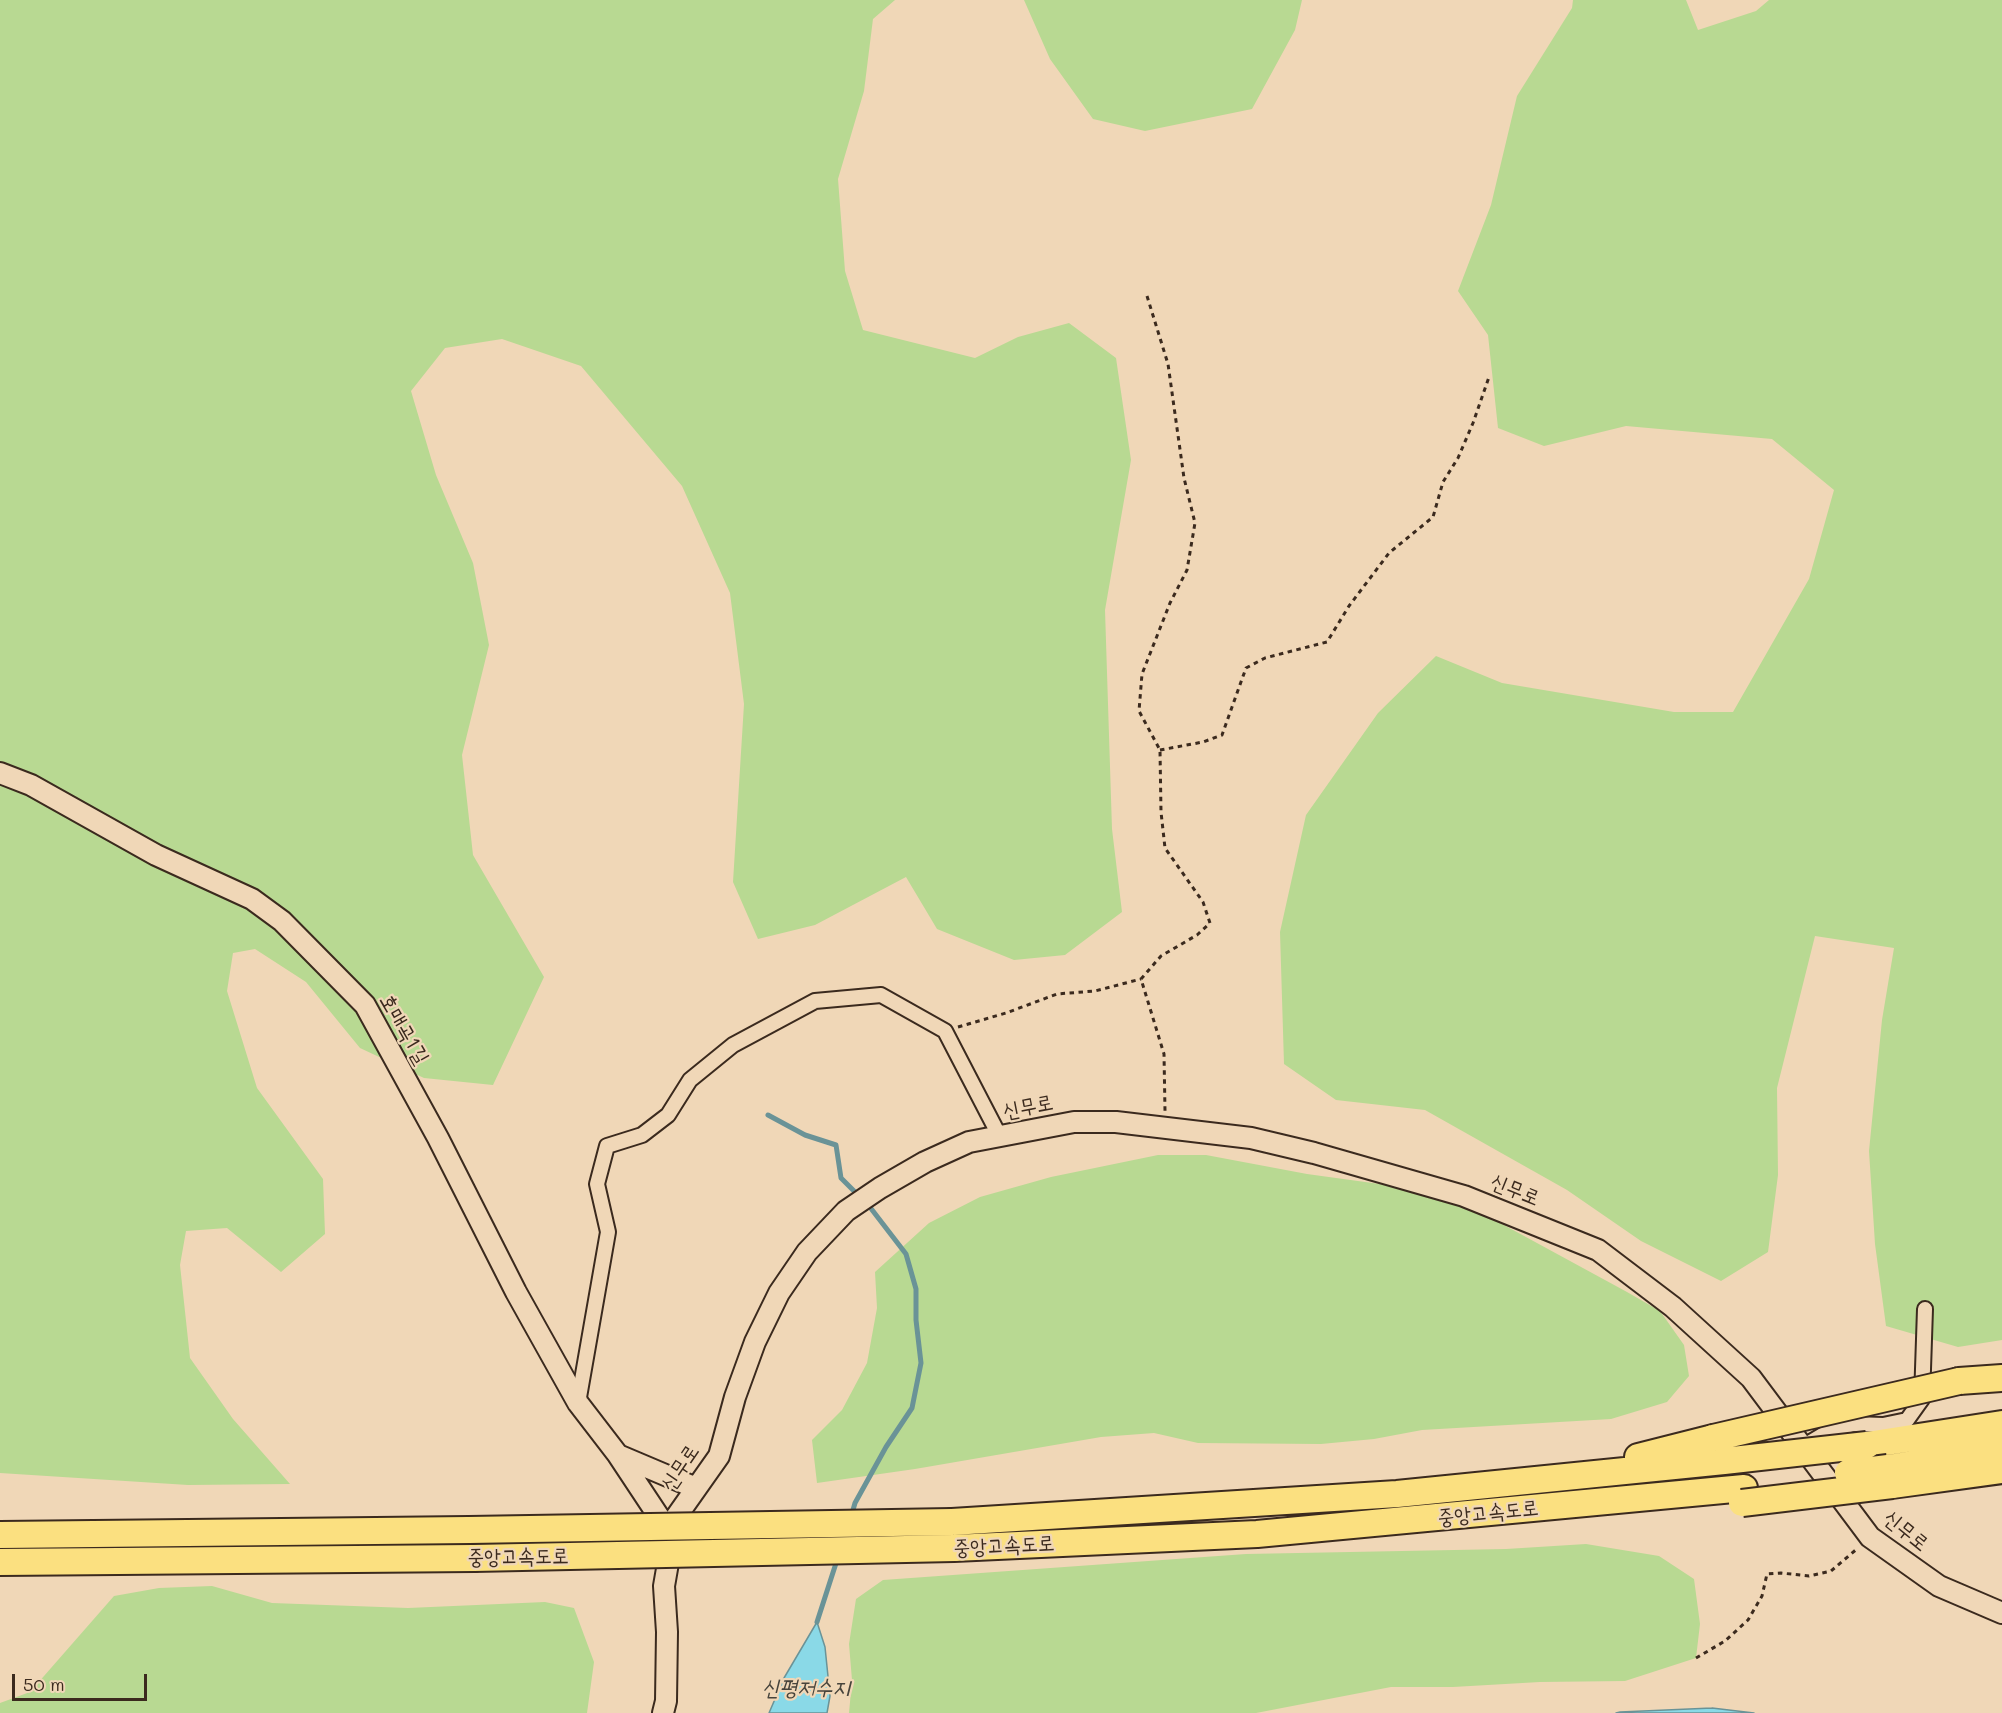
<!DOCTYPE html>
<meta charset="utf-8">
<style>
body{margin:0}
#map{position:relative;width:2002px;height:1713px;overflow:hidden;background:#f0d7b7;font-family:Mali,sans-serif}
canvas{display:block}
.scale{position:absolute;left:12px;top:1674px;width:135px;height:27px;box-sizing:border-box;border:3px solid #3b2a1e;border-top:0;padding-left:8px;font-size:18px;line-height:21px;white-space:nowrap;color:#3b2a1e;-webkit-text-stroke:4px #f0d7b7;paint-order:stroke}
</style>
<div id="map">
<canvas width="2002" height="1713"></canvas>
<div class="scale">50 m</div>
</div>
<script>
const g = document.querySelector('canvas').getContext('2d');
g.lineJoin = 'round';
function fillPath(path, color) {
  g.fillStyle = color;
  g.fill(path, 'evenodd');
}
function toPath(rows) {
  const path = new Path2D();
  for (const r of rows) {
    path.moveTo(r[0], r[1]);
    for (let i = 2; i < r.length; i += 2) path.lineTo(r[i], r[i + 1]);
  }
  return path;
}
function trace(path, color, width, dash) {
  g.strokeStyle = color;
  g.lineWidth = width;
  g.lineCap = dash ? 'butt' : 'round';
  g.setLineDash(dash || []);
  g.stroke(path);
}
function label(font, color, halo, rows, align = 'center') {
  g.font = font + ' Mali,"Poor Story",sans-serif';
  g.lineWidth = 4.5;
  g.setLineDash([]);
  g.textBaseline = 'middle';
  g.strokeStyle = halo;
  g.fillStyle = color;
  for (const [text, x, y, turn = 0] of rows) {
    g.save();
    g.translate(x, y);
    g.rotate((+turn || 0) * Math.PI / 180);
    g.textAlign = isNaN(turn) ? turn : align;
    if (halo) g.strokeText(text, 0, 0);
    g.fillText(text, 0, 0);
    g.restore();
  }
}
fillPath(toPath([
 [0,0,895,0,873,19,864,91,838,179,845,271,863,330,975,358,1018,337,1069,323,1116,358,1131,460,1105,610,1112,829,1122,912,1065,955,1014,960,937,929,906,877,815,925,758,939,733,882,744,704,730,593,682,486,581,366,502,339,445,348,411,391,436,475,473,563,489,645,462,755,473,855,544,977,493,1085,424,1078,360,1048,306,982,255,949,233,953,227,991,257,1088,323,1179,325,1234,281,1272,227,1228,186,1231,180,1265,190,1358,233,1419,290,1484,188,1485,0,1473],
 [1024,0,1302,0,1295,30,1252,109,1145,131,1093,119,1050,59],
 [1573,0,1686,0,1698,30,1756,11,1769,0,2002,0,2002,1340,1958,1347,1886,1326,1875,1244,1869,1151,1882,1020,1894,948,1815,936,1777,1088,1778,1175,1768,1252,1721,1281,1641,1241,1567,1190,1425,1110,1336,1100,1284,1064,1280,932,1306,815,1378,713,1436,656,1502,683,1674,712,1733,712,1809,579,1834,490,1772,439,1626,426,1544,446,1498,428,1488,335,1458,291,1491,205,1517,96,1572,8],
 [1158,1155,1206,1155,1307,1174,1416,1189,1480,1212,1627,1292,1660,1311,1684,1345,1689,1376,1667,1402,1611,1419,1422,1430,1374,1439,1321,1444,1198,1443,1154,1433,1101,1437,915,1469,817,1483,812,1440,842,1410,867,1363,877,1308,875,1272,929,1223,980,1197,1051,1177],
 [1586,1544,1659,1556,1694,1579,1700,1624,1696,1658,1625,1681,1540,1682,1453,1687,1391,1687,1256,1713,849,1713,852,1680,849,1644,856,1599,883,1580,1246,1554,1506,1549],
 [212,1586,272,1603,408,1608,545,1602,574,1608,594,1662,587,1713,0,1713,0,1703,30,1692,114,1596,159,1588]
]), '#b8d992');
const water = toPath([
 [817,1622,825,1647,830,1696,827,1713,769,1713,784,1678,817,1622],
 [1712,1708,1754,1713,1616,1713,1620,1712,1712,1708]
]);
fillPath(water, '#8ad9e7');
trace(water, '#6a9397', 1.5);
trace(toPath([
 [768,1115,805,1135,836,1145,841,1178,859,1196],
 [851,1517,855,1503,886,1447,912,1408,921,1363,916,1320,916,1289,906,1254,866,1202],
 [817,1622,838,1557]
]), '#6a9397', 5);
const street = toPath([
 [578,1403,608,1232,597,1184,607,1146,642,1135,668,1115,690,1080,733,1045,815,1001,881,995,945,1031,1000,1137],
 [1804,1446,1831,1430,1854,1424,1883,1425,1907,1420,1922,1399,1925,1309]
]);
const secondary = toPath([
 [0,773,31,785,156,855,252,899,282,921,365,1005,438,1138,516,1292,578,1403,618,1455,671,1535],
 [618,1455,696,1488],
 [663,1713,666,1701,667,1632,664,1586,676,1517,719,1456,735,1397,755,1342,779,1293,807,1252,846,1211,880,1188,925,1162,969,1142,1074,1122,1116,1122,1251,1138,1314,1153,1464,1196,1598,1250,1673,1307,1751,1378,1870,1537,1939,1586,2002,1613]
]);
const highway = toPath([
 [1959,1381,2002,1378],
 [1867,1445,2002,1424],
 [1638,1457,1713,1438],
 [1888,1468,2002,1450],
 [1892,1485,2002,1470],
 [952,1522,1397,1494,1724,1461],
 [0,1535,469,1530],
 [954,1548,1257,1534,1744,1488],
 [0,1562,474,1558]
]);
trace(street, '#3b2a1e', 18);
trace(secondary, '#3b2a1e', 24);
trace(highway, '#3b2a1e', 30);
trace(toPath([
 [1147,296,1168,364,1184,478,1195,523,1187,570,1170,603,1142,674,1139,711,1160,750,1161,812,1165,848,1203,902,1210,923,1197,935,1161,956,1141,979,1164,1054,1165,1111],
 [1160,750,1203,742,1222,735,1246,668,1265,658,1327,642,1349,606,1389,553,1433,517,1443,482,1458,458,1473,423,1489,377],
 [958,1027,1006,1013,1057,994,1095,991,1141,979],
 [1696,1658,1725,1641,1748,1620,1762,1596,1767,1574,1781,1573,1809,1576,1831,1571,1858,1548]
]), '#3b2a1e', 3, [4.5, 4.5]);
trace(street, '#f0d7b7', 14);
trace(secondary, '#f0d7b7', 20);
trace(highway, '#fbe080', 26);
const highwayBridge = toPath([
 [1713,1438,1959,1381],
 [1724,1461,1867,1445],
 [1848,1473,1888,1468],
 [1742,1503,1892,1485],
 [469,1530,952,1522],
 [474,1558,954,1548]
]);
trace(highwayBridge, '#3b2a1e', 30, []);
trace(highwayBridge, '#fbe080', 26);
label('21px', '#3b2a1e', '#f0d7b7', [
 ["호매곡1길",404,1029,60],
 ["신무로",1028,1107,-11],
 ["신무로",1515,1190,22],
 ["신무로",680,1468,-56],
 ["중앙고속도로",1488,1513,-6],
 ["신무로",1906,1531,39],
 ["중앙고속도로",1004,1546,-3],
 ["중앙고속도로",518,1557,-1]
]);
label('italic 22px', '#47443c', '#f0d7b7', [
 ["신평저수지",806,1688]
]);
</script>
